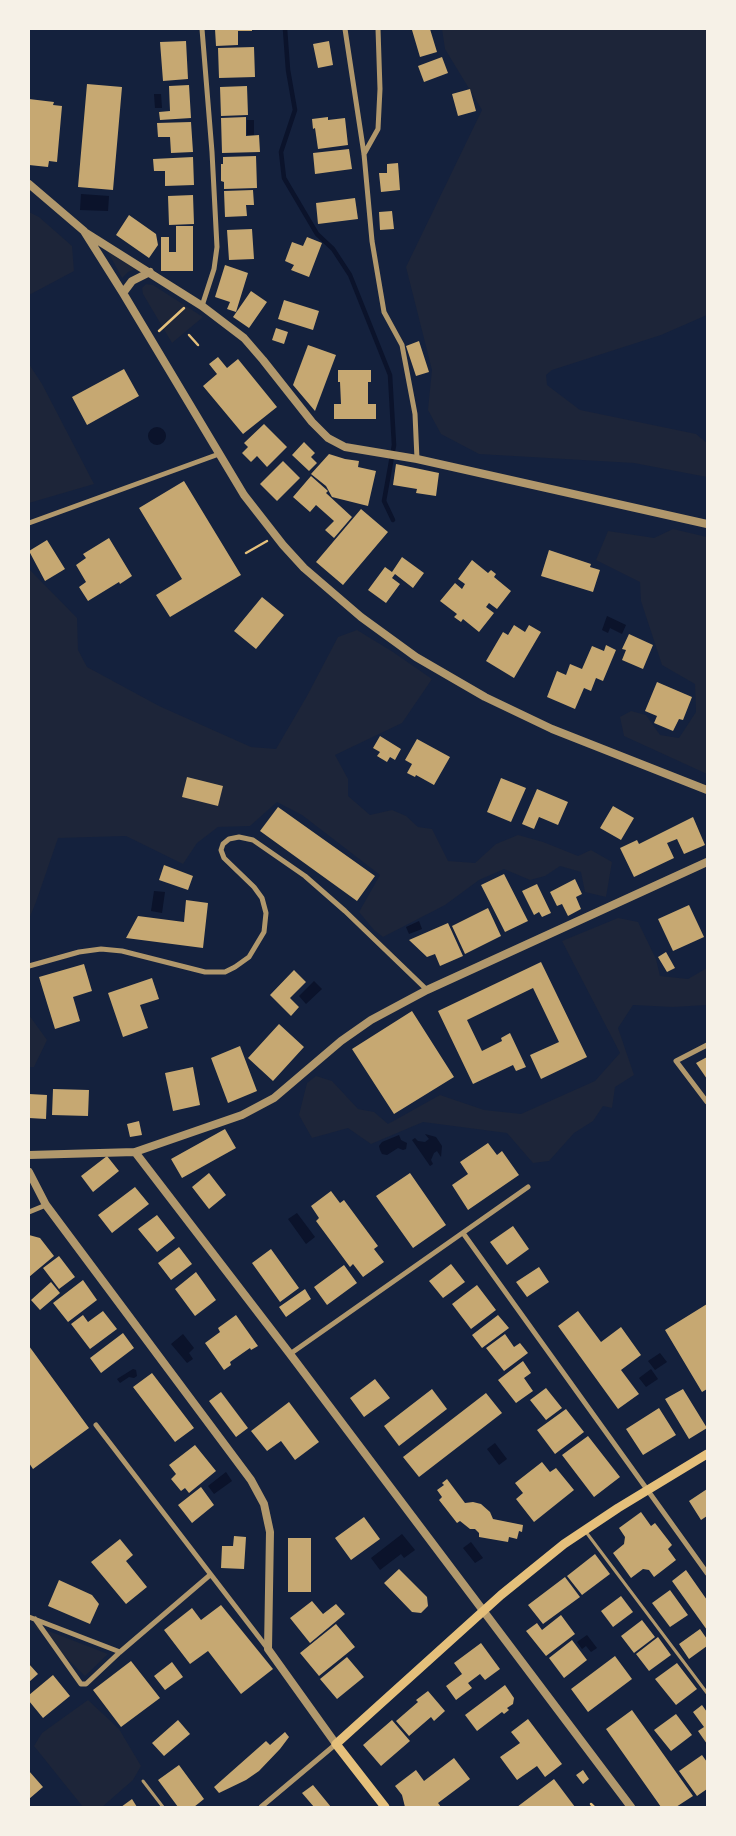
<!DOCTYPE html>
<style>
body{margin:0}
#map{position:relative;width:736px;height:1836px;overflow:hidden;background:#14213d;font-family:"Archivo Narrow",sans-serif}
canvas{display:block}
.frame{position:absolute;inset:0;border:30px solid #f6f1e7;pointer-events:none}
</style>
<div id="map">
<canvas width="736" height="1836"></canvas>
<div class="frame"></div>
</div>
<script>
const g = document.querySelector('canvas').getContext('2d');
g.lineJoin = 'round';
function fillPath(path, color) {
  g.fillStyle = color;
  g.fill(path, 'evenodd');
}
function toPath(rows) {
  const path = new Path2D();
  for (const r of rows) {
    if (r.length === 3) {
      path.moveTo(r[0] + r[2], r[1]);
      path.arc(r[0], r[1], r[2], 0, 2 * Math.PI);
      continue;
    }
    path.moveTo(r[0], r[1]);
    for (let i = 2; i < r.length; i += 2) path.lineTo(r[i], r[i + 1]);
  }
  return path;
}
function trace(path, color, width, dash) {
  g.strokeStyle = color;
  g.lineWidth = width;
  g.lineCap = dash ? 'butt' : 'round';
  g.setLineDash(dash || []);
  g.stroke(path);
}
fillPath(toPath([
 [442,29,707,29,707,315,661,335,552,370,546,375,547,385,580,410,696,434,707,443,707,477,634,463,479,454,441,434,428,410,432,370,406,267,482,110,445,49],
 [29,212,39,217,72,246,74,271,29,295],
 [108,252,135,269,128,272,122,278],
 [146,284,153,285,203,317,172,343,143,294,142,288],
 [29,364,42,384,94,484,29,503],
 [673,529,707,537,707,774,624,736,620,717,631,711,646,715,660,735,679,738,696,712,695,684,662,665,641,601,640,582,596,560,608,531,654,538],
 [29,569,77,618,78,650,87,667,159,706,251,747,276,749,307,696,338,637,357,630,393,652,432,679,402,723,335,755,348,779,348,796,370,815,392,810,406,816,418,827,432,829,448,861,475,863,496,844,518,835,543,842,578,856,591,850,612,862,606,897,585,892,581,872,560,866,545,876,530,880,504,869,479,880,445,905,383,937,374,930,359,912,380,875,302,815,277,802,250,826,218,827,197,843,183,864,126,836,58,838,36,902,29,919],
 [618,918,638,922,656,959,660,976,688,979,707,968,707,1005,673,1007,633,1005,618,1028,634,1075,615,1087,612,1108,603,1106,593,1121,574,1133,549,1161,533,1163,507,1133,423,1122,371,1144,348,1128,312,1138,299,1115,307,1083,316,1076,332,1081,358,1109,374,1112,388,1124,440,1095,484,1110,521,1114,595,1081,620,1053,562,941],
 [29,1015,47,1040,34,1067,29,1067],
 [33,1625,108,1654,85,1676],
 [88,1700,119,1729,141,1766,133,1780,102,1807,83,1807,34,1746,42,1733]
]), '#1d2539');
fillPath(toPath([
 [154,94,161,94,162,108,155,108],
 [247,120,254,120,254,135,247,135],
 [81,194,109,196,108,211,80,210],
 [157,436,9],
 [607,616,626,625,622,634,610,628,608,633,602,630],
 [154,891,165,892,162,913,151,911],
 [419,921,422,929,409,934,406,927],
 [314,981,322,989,306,1004,299,996],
 [425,1134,436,1137,442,1146,441,1157,437,1151,434,1153,431,1160,433,1164,430,1166,412,1140,415,1138,418,1141,425,1142,429,1139],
 [399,1135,401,1140,407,1143,406,1149,403,1150,398,1148,387,1155,382,1154,380,1150,379,1146,382,1142],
 [297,1213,315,1237,306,1244,288,1219],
 [183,1334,194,1348,189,1353,193,1359,187,1363,171,1344],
 [660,1353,667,1362,655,1370,648,1361],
 [133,1369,136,1370,137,1376,134,1378,129,1377,120,1383,117,1379],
 [651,1369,658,1379,646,1387,639,1378],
 [495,1443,507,1459,499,1465,487,1449],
 [226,1472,232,1481,214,1494,208,1486],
 [402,1534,415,1550,404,1558,401,1554,380,1570,371,1558],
 [471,1542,483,1558,475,1563,463,1548],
 [587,1635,597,1648,591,1652,586,1646,582,1649,577,1642]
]), '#0b132b');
trace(toPath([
 [285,29,288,70,295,110,281,152,284,178,317,234,333,249,350,275,390,375,394,445,384,501,393,520]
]), '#0b132b', 4.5);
fillPath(toPath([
 [215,29,252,29,252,31,238,31,238,45,216,46],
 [417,29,430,29,437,52,420,57,412,30],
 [186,41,188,79,163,81,160,42],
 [329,41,333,65,318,68,313,44],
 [254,47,255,77,219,78,218,48],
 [442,57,448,73,424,82,418,66],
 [87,84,122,87,113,190,78,187],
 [189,85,191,118,160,120,159,112,170,111,169,86],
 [247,86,248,115,221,116,220,87],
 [470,89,476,111,458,116,452,94],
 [29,99,54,102,53,105,62,106,57,162,49,161,48,167,29,165],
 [246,117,246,136,259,135,260,152,222,153,221,118],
 [328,117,328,120,345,118,348,145,318,149,315,128,313,129,312,119],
 [191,122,193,152,171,153,170,137,158,137,157,123],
 [349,149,352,169,315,174,313,153],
 [256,156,257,188,224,189,224,182,221,181,221,164,223,164,223,157],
 [193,157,194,185,165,186,165,171,154,171,153,159],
 [398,163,400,190,381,192,379,173,387,173,387,164],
 [253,190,254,205,246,205,247,216,225,217,224,191],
 [193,195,194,224,169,225,168,196],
 [355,198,358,219,318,224,316,203],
 [392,211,394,229,380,230,379,212],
 [129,215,156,234,158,245,149,258,116,235],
 [176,226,193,226,193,271,161,271,161,237,169,237,169,252,176,252],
 [252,229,254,259,229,260,227,230],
 [307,237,322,243,309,277,291,270,294,265,285,261,292,242,303,246],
 [225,265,248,273,236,312,227,309,230,302,215,297],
 [251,291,267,302,249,328,233,317],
 [284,300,319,311,313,330,278,319],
 [276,328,288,332,284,344,272,340],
 [419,341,429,372,416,376,406,346],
 [308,345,336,355,315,411,293,385],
 [218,357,227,368,238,359,277,407,243,434,203,386,217,374,209,364],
 [124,369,139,396,87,425,72,397],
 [338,370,371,370,371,382,368,382,368,404,376,404,376,419,334,419,334,404,341,404,340,382,338,382],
 [264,424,287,447,267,467,257,456,251,462,242,453,248,447,244,443],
 [304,442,315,453,311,457,317,463,309,471,292,455],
 [329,454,345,459,359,461,358,467,376,471,368,506,332,497,326,486,311,474],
 [283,461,300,478,277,501,260,484],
 [396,464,439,473,436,496,416,493,417,489,393,485],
 [311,476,328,491,326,493,352,517,334,538,325,530,334,521,316,505,310,512,293,497],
 [184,481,241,575,170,617,156,595,182,579,139,508],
 [361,509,388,532,343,585,316,562],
 [109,538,132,576,120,584,119,582,88,601,79,587,86,582,76,565,86,558,83,554],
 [47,540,65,569,45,581,29,551],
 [549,550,591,564,590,567,600,570,593,592,541,576],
 [402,557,424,573,413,588,395,574,392,578,400,584,386,603,368,590,385,567,392,572],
 [472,560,488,573,491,570,496,574,494,577,511,591,497,609,489,603,486,607,494,613,479,632,463,619,461,622,454,617,457,614,440,601,455,583,462,589,465,584,458,579],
 [262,597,284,615,256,649,234,631],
 [514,625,525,632,529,625,541,632,514,678,486,661,503,632,508,635],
 [629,634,653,645,643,669,622,660,626,650,622,649],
 [606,645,616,650,603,681,596,678,591,691,584,688,575,709,547,697,557,671,566,675,570,664,582,669,592,646,604,651],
 [657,682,692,697,683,720,679,719,673,731,654,723,657,716,645,711],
 [380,736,401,749,395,760,390,757,387,762,377,756,380,752,373,748],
 [417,739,450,757,434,785,416,775,415,777,407,773,412,764,405,760],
 [187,777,223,786,218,806,182,797],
 [501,778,526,788,511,822,487,812],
 [537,789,568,802,558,825,539,817,534,829,522,824],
 [613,806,634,818,621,840,600,828],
 [278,807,375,876,357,901,260,831],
 [693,817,705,845,684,854,677,839,667,843,674,858,634,877,620,848,637,840,639,844],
 [164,865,193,876,188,890,159,880],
 [504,874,528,921,505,932,481,885],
 [575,879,582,894,576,897,581,909,568,916,562,904,557,906,550,892],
 [537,884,551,913,542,917,539,912,534,915,522,891],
 [186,900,208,903,203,948,126,938,138,916,184,922],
 [689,905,704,937,673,951,658,919],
 [488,908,501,936,465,954,452,926],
 [448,923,463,956,440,966,435,954,427,957,409,940],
 [666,952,675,968,667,972,658,957],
 [541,962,587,1057,541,1079,530,1055,559,1042,533,988,467,1020,482,1051,502,1041,501,1038,510,1033,526,1067,516,1071,513,1065,473,1084,438,1011],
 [84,964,92,991,73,997,80,1021,55,1029,39,977],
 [294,970,306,982,290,998,299,1007,291,1016,270,995],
 [152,978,159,999,140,1005,148,1028,123,1037,108,993],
 [412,1011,454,1077,394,1114,352,1049],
 [279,1024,304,1047,273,1081,248,1058],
 [240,1046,257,1091,228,1103,211,1058],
 [707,1057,707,1079,696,1063],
 [193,1067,200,1105,173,1111,165,1073],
 [53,1089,89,1090,88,1116,52,1115],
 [29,1094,47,1095,46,1119,29,1118],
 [139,1121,142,1135,130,1137,127,1124],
 [225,1129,236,1148,182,1178,171,1159],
 [488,1143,497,1155,502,1151,519,1175,468,1210,452,1185,468,1174,460,1162],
 [107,1156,119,1171,93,1192,81,1176],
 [209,1173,226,1195,209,1209,192,1187],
 [410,1173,446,1225,413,1248,376,1196],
 [135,1187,149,1204,112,1233,98,1215],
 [331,1191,340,1203,344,1200,378,1246,374,1249,384,1262,363,1277,353,1264,350,1267,316,1221,319,1218,311,1206],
 [157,1215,175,1238,157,1252,138,1229],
 [513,1226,529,1249,507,1265,490,1242],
 [29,1235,40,1238,54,1256,29,1277],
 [179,1247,192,1264,171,1280,158,1263],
 [271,1249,299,1288,280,1302,252,1263],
 [59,1256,75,1277,59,1289,43,1268],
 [451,1264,465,1282,443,1298,429,1281],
 [344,1265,357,1283,327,1305,314,1287],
 [539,1267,549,1282,527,1297,516,1282],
 [196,1272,216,1300,195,1316,175,1289],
 [83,1280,97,1300,68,1322,53,1303],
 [51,1282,60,1293,40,1310,31,1300],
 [477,1285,496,1310,471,1329,452,1304],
 [305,1289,311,1299,286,1317,279,1307],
 [707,1304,707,1389,702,1392,665,1330],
 [103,1311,117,1329,90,1349,71,1324,83,1315,88,1322],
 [578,1311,601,1342,621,1327,641,1355,621,1370,639,1394,618,1409,558,1326],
 [236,1315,258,1346,251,1350,250,1348,230,1362,231,1365,224,1370,205,1343,220,1332,218,1328],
 [498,1315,509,1328,482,1348,472,1335],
 [123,1333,134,1348,101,1373,90,1358],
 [505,1334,514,1347,520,1343,528,1353,504,1371,486,1348],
 [29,1346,89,1428,33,1469,29,1463],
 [523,1361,531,1373,524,1378,533,1391,516,1403,498,1380],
 [152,1373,194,1428,175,1442,133,1387],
 [375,1379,390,1398,364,1417,350,1398],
 [546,1388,562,1408,546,1420,530,1400],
 [432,1389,447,1409,399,1446,384,1426],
 [683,1389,707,1428,689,1439,665,1399],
 [221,1392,248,1428,236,1437,209,1401],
 [486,1393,502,1413,419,1477,403,1457],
 [289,1402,319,1442,295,1460,281,1441,267,1451,251,1431],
 [659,1408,676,1435,643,1455,626,1429],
 [566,1409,584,1432,555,1454,537,1430],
 [588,1436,620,1477,594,1497,562,1455],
 [195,1445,216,1471,189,1493,185,1488,181,1491,171,1479,176,1474,169,1465],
 [542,1462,550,1472,556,1468,574,1490,534,1522,516,1499,523,1493,515,1483],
 [447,1479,465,1503,473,1502,481,1504,490,1512,493,1519,523,1525,522,1532,519,1531,517,1539,509,1537,508,1542,479,1537,479,1533,475,1529,470,1529,460,1521,457,1523,439,1500,442,1497,437,1490,444,1485,442,1483],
 [201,1487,214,1505,192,1523,178,1505],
 [707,1489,707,1516,701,1520,689,1501],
 [641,1512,651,1526,655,1523,672,1545,668,1549,676,1560,654,1577,649,1570,643,1569,631,1578,613,1553,624,1544,625,1537,619,1528],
 [364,1517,380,1539,351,1560,335,1538],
 [234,1536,246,1537,244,1569,221,1568,222,1546,233,1546],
 [288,1538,311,1538,311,1592,288,1592],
 [120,1539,133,1555,126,1561,147,1587,126,1604,91,1562],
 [595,1554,610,1574,582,1595,567,1576],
 [399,1569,427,1597,428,1606,421,1613,412,1612,384,1583],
 [686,1570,707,1600,707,1630,672,1581],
 [565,1577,580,1597,543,1624,528,1605],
 [59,1580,92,1595,99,1604,90,1624,48,1606],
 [670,1590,688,1615,670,1627,652,1603],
 [621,1596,633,1612,613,1627,601,1611],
 [312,1601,323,1614,336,1604,345,1614,310,1643,290,1618],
 [221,1605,273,1669,241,1694,208,1651,190,1664,164,1630,192,1608,201,1620],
 [561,1615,575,1634,546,1656,526,1631,537,1623,542,1630],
 [642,1620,655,1637,634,1653,621,1636],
 [336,1624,355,1647,319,1676,300,1653],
 [700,1629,707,1639,707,1646,689,1659,679,1644],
 [658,1637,671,1655,649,1671,636,1654],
 [572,1640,587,1660,564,1678,549,1658],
 [481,1643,500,1669,485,1680,480,1674,468,1683,472,1688,456,1700,446,1686,462,1674,454,1663],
 [615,1656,632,1679,588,1712,571,1689],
 [347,1657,364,1677,337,1699,320,1679],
 [131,1661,160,1698,121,1727,93,1690],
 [172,1662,183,1677,165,1690,154,1676],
 [677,1663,697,1689,676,1705,655,1679],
 [29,1664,38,1674,29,1682],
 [53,1675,70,1696,43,1718,29,1701,29,1695],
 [505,1685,514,1698,513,1704,507,1708,509,1710,504,1714,502,1712,477,1731,465,1715],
 [428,1691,445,1711,434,1721,431,1717,409,1736,396,1721,418,1702,416,1700],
 [702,1705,707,1712,707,1744,698,1731,704,1727,693,1712],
 [632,1710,693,1796,676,1807,661,1807,606,1729],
 [676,1714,692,1735,671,1751,654,1730],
 [528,1719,562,1764,545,1777,537,1766,517,1780,500,1757,520,1743,511,1732],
 [178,1720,190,1734,164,1756,152,1743],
 [392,1720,410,1741,381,1766,363,1745],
 [285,1732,289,1737,280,1749,259,1771,246,1780,219,1793,214,1787,266,1741,270,1745],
 [702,1755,707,1762,707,1789,697,1796,679,1771],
 [454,1758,470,1779,438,1803,441,1807,405,1807,402,1795,395,1786,416,1770,424,1781],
 [179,1765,204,1799,194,1807,178,1807,158,1780],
 [583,1770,589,1779,583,1784,576,1775],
 [29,1771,43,1787,29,1799],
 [554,1779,575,1807,517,1807],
 [313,1785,331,1807,314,1807,302,1793],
 [132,1799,137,1807,121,1807]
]), '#c6a872');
trace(toPath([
 [159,331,184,308],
 [189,335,198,345],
 [246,553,267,541],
 [591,1804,594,1807]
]), '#e5c07b', 2.5);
trace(toPath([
 [586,1532,707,1693],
 [143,1781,163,1807]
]), '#b1986c', 3);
trace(toPath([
 [202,29,212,152,217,247,214,269,202,306],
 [345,29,364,154,372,241,384,312,402,345,415,414,417,459],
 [364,154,378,129,380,89,378,29],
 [29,523,219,454],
 [29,966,79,952,101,949,122,951,205,972,225,972,235,967,249,957,264,932,266,913,262,898,254,887,224,858,221,850,223,844,229,839,239,837,253,840,305,876,345,911,427,990],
 [707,1045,676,1061,707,1102],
 [29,1212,46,1205],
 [463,1233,707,1573],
 [290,1354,528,1187],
 [96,1425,268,1649],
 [29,1617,120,1652],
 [35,1619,81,1684,86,1684,120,1652,210,1575],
 [261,1807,336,1744]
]), '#b1986c', 5);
trace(toPath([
 [29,184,84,231,123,293,244,495,283,545,304,568,361,617,416,657,485,697,552,729,707,790],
 [86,233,202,306,244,338,263,360,312,422,328,438,345,447,417,459,707,524],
 [123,293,132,281,150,272],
 [135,1152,290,1354,631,1807],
 [29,1155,135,1152,242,1115,274,1098,341,1041,371,1020,427,990,707,862],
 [29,1172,46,1205,251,1480,264,1504,270,1532,268,1649,336,1744]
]), '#b1986c', 8);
trace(toPath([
 [385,1807,336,1744,501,1595,564,1544,618,1508,707,1454]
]), '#e5c07b', 9);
</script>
